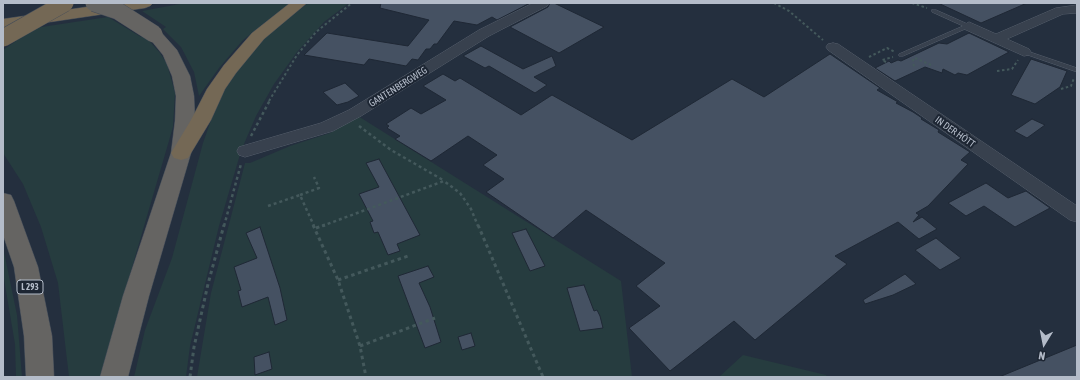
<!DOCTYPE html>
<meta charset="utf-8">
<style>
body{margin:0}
#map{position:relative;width:1080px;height:380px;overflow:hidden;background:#242f3e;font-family:"Asap Condensed",sans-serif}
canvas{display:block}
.frame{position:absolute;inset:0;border:4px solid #b4bcc9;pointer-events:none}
.north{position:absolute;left:1024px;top:324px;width:40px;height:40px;-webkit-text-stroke:3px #1d2633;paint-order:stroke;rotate:190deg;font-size:11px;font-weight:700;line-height:16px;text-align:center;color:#b4bcc9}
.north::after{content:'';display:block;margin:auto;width:14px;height:18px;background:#b4bcc9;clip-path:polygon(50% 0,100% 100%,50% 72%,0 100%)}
</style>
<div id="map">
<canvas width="1080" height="380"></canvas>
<div class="frame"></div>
<div class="north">N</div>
</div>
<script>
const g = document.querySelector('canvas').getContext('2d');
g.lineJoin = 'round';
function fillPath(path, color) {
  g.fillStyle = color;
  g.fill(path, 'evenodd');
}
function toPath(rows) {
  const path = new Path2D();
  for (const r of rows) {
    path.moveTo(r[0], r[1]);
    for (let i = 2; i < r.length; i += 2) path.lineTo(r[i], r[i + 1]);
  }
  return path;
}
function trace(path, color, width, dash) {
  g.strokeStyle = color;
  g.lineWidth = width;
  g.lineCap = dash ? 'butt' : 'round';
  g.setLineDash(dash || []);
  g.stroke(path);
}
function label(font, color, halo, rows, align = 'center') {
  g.font = font + ' "Asap Condensed",sans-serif';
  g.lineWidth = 4;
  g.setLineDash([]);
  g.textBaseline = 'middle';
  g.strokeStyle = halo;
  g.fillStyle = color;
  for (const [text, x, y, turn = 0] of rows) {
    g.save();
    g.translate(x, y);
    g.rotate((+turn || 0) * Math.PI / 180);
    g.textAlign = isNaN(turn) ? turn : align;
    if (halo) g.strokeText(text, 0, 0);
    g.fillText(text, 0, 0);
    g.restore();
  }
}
fillPath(toPath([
 [185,3,290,3,243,40,219,68,199,96,194,72,181,47,163,29,166,27,142,11],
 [308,3,349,3,324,22,297,52,274,84,256,116,241,151,219,226,190,346,186,377,134,377,145,330,172,258,203,143,216,106,231,78,265,37],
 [108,17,141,37,144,35,160,53,167,64,175,93,173,127,100,377,69,377,58,283,41,227,23,184,3,153,3,50,35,28],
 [358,116,621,281,632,377,197,377,211,293,245,163,250,163,290,146,330,133],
 [3,247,17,315,22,377,16,377,15,344,3,273],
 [743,355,826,375,827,377,712,377,719,377]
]), '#263c3f');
const building = toPath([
 [381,3,530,3,497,20,492,17,477,25,454,21,437,44,434,44,430,49,426,49,418,60,412,59,406,66,369,59,364,65,304,55,327,33,408,46,429,20,380,8,381,3],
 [550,3,554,3,604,27,559,53,510,27,548,7,550,3],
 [938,3,1027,3,981,23,938,3],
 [969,33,1009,52,967,75,958,73,955,75,943,69,942,73,925,67,895,81,875,68,889,61,891,63,898,60,901,61,939,43,947,44,969,33],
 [481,46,523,69,552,56,556,66,534,77,547,85,535,93,489,66,485,68,463,56,481,46],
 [830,54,880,88,877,90,898,102,896,103,913,112,922,118,921,119,939,130,938,132,970,152,961,160,968,164,928,206,916,213,919,215,913,222,922,217,937,229,919,239,898,222,835,256,847,264,755,340,734,321,670,371,629,328,660,306,636,286,665,263,586,210,553,238,486,192,504,179,483,165,497,155,468,136,431,161,395,139,400,136,387,128,389,126,386,124,411,108,421,114,446,100,423,86,443,74,455,81,460,78,521,115,552,95,632,140,732,79,764,97,830,54],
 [1031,59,1067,71,1060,87,1035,104,1011,95,1031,59],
 [345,83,359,96,348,102,337,105,323,92,345,83],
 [1032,119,1045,125,1027,138,1014,131,1032,119],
 [379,159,420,235,397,244,400,251,388,255,378,232,374,233,370,222,373,221,359,194,379,187,366,163,379,159],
 [986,183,1008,198,1026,191,1050,208,1015,227,984,206,966,216,948,203,986,183],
 [260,227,280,288,287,320,275,325,268,297,242,307,238,291,241,290,234,267,257,258,246,233,260,227],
 [526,229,545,266,530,271,512,233,526,229],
 [936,238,947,247,961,258,940,270,915,250,936,238],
 [428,266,434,277,419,283,430,307,441,342,425,348,398,276,428,266],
 [905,274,916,284,893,295,865,304,863,300,905,274],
 [584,285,594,311,597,310,600,316,603,328,580,331,567,288,584,285],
 [471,333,475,346,462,350,458,337,471,333],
 [1077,345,1077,377,999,377,1077,345],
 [269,352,272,369,255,375,254,357,269,352]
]);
fillPath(building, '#455162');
trace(building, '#1f2835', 1);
const service = toPath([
 [932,10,936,10,972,26,903,56,899,56,899,54,963,26,932,12,932,10],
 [1024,50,1077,68,1077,72,1022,53,1021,52,1024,50]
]);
const minor = toPath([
 [533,3,549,3,547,6,489,36,361,116,333,131,245,157,239,155,237,151,239,147,321,123,349,110,479,30,533,3],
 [1077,5,1077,13,1063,14,1007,39,1029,49,1031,52,1029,55,1024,56,964,29,962,26,969,22,996,34,1056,8,1077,5],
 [833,43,838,44,1077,206,1077,222,1070,220,828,50,826,47,828,44,833,43]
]);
const trunk = toPath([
 [154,29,160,31,177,50,190,76,194,96,195,121,191,153,149,296,128,377,100,377,123,296,171,153,175,121,176,96,172,76,163,55,146,34,148,31,154,29],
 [3,193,11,195,14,201,38,267,52,336,54,377,26,377,24,336,14,267,3,235,3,193]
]);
const motorway = toPath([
 [114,3,153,3,150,6,145,8,3,29,3,19,114,3],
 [290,3,307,3,264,39,236,73,225,89,211,120,188,158,181,160,174,158,171,153,191,120,207,89,224,65,252,33,290,3]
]);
trace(service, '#565f6c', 1);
trace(minor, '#565f6c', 1);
trace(trunk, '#434c59', 1);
trace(motorway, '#434c59', 1);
trace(toPath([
 [774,3,789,11,823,40],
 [912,3,927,8],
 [869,57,887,48,895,52],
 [915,58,931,65],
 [913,59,914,68],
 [886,62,882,60,893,57],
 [997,71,1012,69,1018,60],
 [1061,89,1071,86,1074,78],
 [269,101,297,55,316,32,352,3]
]), '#44595c', 2, [2.5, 2.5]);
trace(toPath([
 [359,126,391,150,443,180],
 [251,136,270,100],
 [300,195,319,188,314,177],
 [268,206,300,195,314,226],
 [224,226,241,164],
 [322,226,444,181,460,193,471,209,478,226]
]), '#44595c', 2.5, [3, 3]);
trace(toPath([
 [313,225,338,280,360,346,366,377],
 [478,225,543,377],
 [316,228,325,225],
 [338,280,408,256],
 [360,346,435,318],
 [190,377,194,347,208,284,224,225]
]), '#44595c', 3, [3.5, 3.5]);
fillPath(service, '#38414e');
fillPath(minor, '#38414e');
fillPath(trunk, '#656462');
fillPath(motorway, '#746855');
const trunkBridge = toPath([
 [94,3,118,11,154,34]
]);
const motorwayBridge = toPath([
 [3,38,65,3]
]);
trace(trunkBridge, '#434c59', 18, []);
trace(motorwayBridge, '#434c59', 18, []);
trace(trunkBridge, '#656462', 17);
trace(motorwayBridge, '#746855', 17);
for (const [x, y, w] of [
 [30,287,26]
]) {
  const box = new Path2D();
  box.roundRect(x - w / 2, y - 7, w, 14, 3);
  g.fillStyle = '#1d2633';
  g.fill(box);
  trace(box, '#b4bcc9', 1);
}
label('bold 9px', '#b4bcc9', null, [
 ["L 293",30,287]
]);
label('10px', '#b4bcc9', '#1d2633', [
 ["GANTENBERGWEG",398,87,-32],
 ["IN DER HÖTT",955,132,35]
]);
</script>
